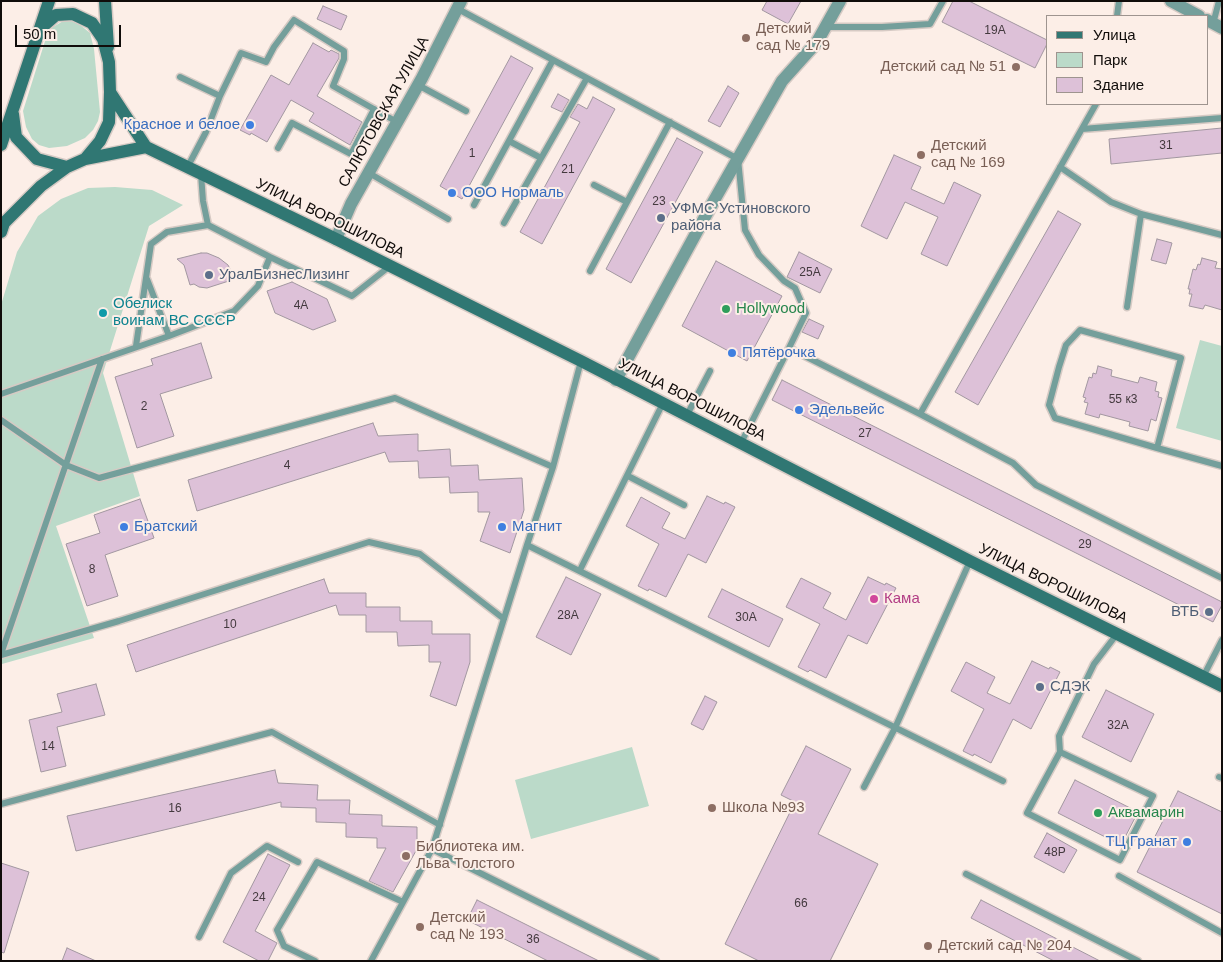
<!DOCTYPE html>
<meta charset="utf-8">
<style>
body{margin:0}
#map{position:relative;width:1223px;height:962px;overflow:hidden;background:#fceee7;font-family:Arial,sans-serif}
canvas{display:block}
.frame{position:absolute;inset:0;border:2px solid #100c0a;pointer-events:none}
.legend{position:absolute;left:1046px;top:15px;width:162px;height:90px;box-sizing:border-box;background:#fceee7;border:1px solid #9e948f;margin:0;padding:6px 9px;list-style:none;font-size:15px;color:#100c0a}
.legend li{display:flex;align-items:center;gap:10px;height:25px}
.legend b{width:25px;border:1px solid #9e948f}
.scale{position:absolute;left:15px;top:25px;width:106px;height:22px;box-sizing:border-box;border:2px solid #100c0a;border-top:0;padding-left:6px;font-size:15px;line-height:18px;white-space:nowrap;color:#100c0a;-webkit-text-stroke:4px #fceee7;paint-order:stroke}
</style>
<div id="map">
<canvas width="1223" height="962"></canvas>
<div class="frame"></div>
<ul class="legend">
<li><b style="height:6px;background:#307773"></b>Улица</li>
<li><b style="height:14px;background:#bbdac9"></b>Парк</li>
<li><b style="height:14px;background:#ddc1d8"></b>Здание</li>
</ul>
<div class="scale">50 m</div>
</div>
<script>
const g = document.querySelector('canvas').getContext('2d');
g.lineJoin = 'round';
function fillPath(path, color) {
  g.fillStyle = color;
  g.fill(path, 'evenodd');
}
function toPath(rows) {
  const path = new Path2D();
  for (const r of rows) {
    path.moveTo(r[0], r[1]);
    for (let i = 2; i < r.length; i += 2) path.lineTo(r[i], r[i + 1]);
  }
  return path;
}
function trace(path, color, width, dash) {
  g.strokeStyle = color;
  g.lineWidth = width;
  g.lineCap = dash ? 'butt' : 'round';
  g.setLineDash(dash || []);
  g.stroke(path);
}
function label(font, color, halo, rows, align = 'center') {
  g.font = font + ' Arial,sans-serif';
  g.lineWidth = 4;
  g.setLineDash([]);
  g.textBaseline = 'middle';
  g.strokeStyle = halo;
  g.fillStyle = color;
  for (const [text, x, y, turn = 0] of rows) {
    g.save();
    g.translate(x, y);
    g.rotate((+turn || 0) * Math.PI / 180);
    g.textAlign = isNaN(turn) ? turn : align;
    if (halo) g.strokeText(text, 0, 0);
    g.fillText(text, 0, 0);
    g.restore();
  }
}
fillPath(toPath([
 [65,20,73,21,79,24,90,33,94,49,100,112,98,121,93,130,85,138,67,146,49,148,39,145,32,139,26,127,23,111,46,38,53,27],
 [115,187,152,190,183,205,149,226,103,373,140,496,56,526,94,638,2,664,1,667,1,305,17,252,38,216,61,199,88,188],
 [1200,340,1222,346,1222,441,1176,428],
 [632,747,649,806,531,839,515,780]
]), '#bbdac9');
const building = toPath([
 [767,1,801,1,788,24,762,10,767,1],
 [953,1,969,1,1047,40,1047,44,1035,68,942,22,953,1],
 [323,6,347,16,341,30,317,19,323,6],
 [313,43,329,52,331,50,339,54,339,58,317,96,362,122,350,145,309,121,314,113,291,100,267,142,251,133,250,135,240,130,271,75,289,85,313,43],
 [511,56,533,68,462,199,440,186,511,56],
 [728,86,739,93,720,127,708,121,728,86],
 [558,94,569,100,562,112,551,107,558,94],
 [593,97,615,109,542,244,520,232,580,122,570,117,578,104,587,109,593,97],
 [1222,128,1222,153,1111,164,1109,139,1222,128],
 [677,138,703,152,631,283,606,269,677,138],
 [894,155,921,167,911,189,944,204,954,182,981,195,947,266,921,254,938,217,905,202,887,239,861,226,894,155],
 [1058,211,1081,224,978,405,955,392,1058,211],
 [1157,239,1172,243,1166,264,1151,260,1157,239],
 [799,252,832,269,820,293,787,277,799,252],
 [201,253,207,253,219,258,228,265,235,279,207,288,199,287,194,284,190,285,184,265,177,259,201,253],
 [1202,258,1217,262,1215,268,1222,269,1222,310,1205,305,1203,309,1189,306,1192,294,1189,294,1190,289,1188,289,1193,269,1196,270,1198,264,1200,265,1202,258],
 [716,261,782,296,747,361,682,326,716,261],
 [292,282,327,299,336,321,313,330,275,313,267,291,292,282],
 [809,319,824,326,818,339,802,332,809,319],
 [201,343,212,378,160,394,174,436,137,448,115,377,153,365,151,359,201,343],
 [1098,366,1112,370,1111,376,1138,383,1140,377,1157,382,1155,391,1159,392,1158,397,1162,398,1156,421,1151,419,1148,431,1129,426,1130,422,1100,414,1099,418,1085,414,1088,403,1084,402,1086,398,1083,397,1089,377,1092,378,1093,373,1096,374,1098,366],
 [782,380,1222,602,1222,605,1213,622,772,400,782,380],
 [373,423,378,436,418,434,418,451,450,449,451,466,478,465,479,480,522,478,524,510,510,553,480,541,490,512,478,512,478,492,450,493,449,477,419,478,418,461,389,462,385,452,197,511,188,480,373,423],
 [707,496,724,504,725,502,735,507,706,563,688,554,666,597,649,589,648,591,638,586,659,544,626,526,641,497,670,513,662,528,685,539,707,496],
 [140,499,154,538,105,555,118,596,87,606,66,544,100,533,94,515,140,499],
 [566,577,601,594,571,655,536,637,566,577],
 [868,577,885,585,886,583,896,588,867,644,848,635,826,678,810,670,808,672,798,667,820,624,786,607,801,578,831,593,823,608,846,620,868,577],
 [324,579,329,593,366,593,366,607,400,607,400,621,432,621,432,634,470,634,470,662,456,706,430,696,441,662,429,662,429,645,398,646,397,632,366,632,366,615,339,615,336,605,136,672,127,645,324,579],
 [722,589,783,619,769,647,708,617,722,589],
 [1032,661,1049,669,1050,667,1060,672,1031,729,1013,719,991,763,974,754,973,756,963,751,984,709,951,691,966,662,995,677,987,693,1010,704,1032,661],
 [96,684,105,715,57,727,66,766,41,772,29,720,62,712,57,694,96,684],
 [1106,690,1154,714,1131,762,1082,737,1106,690],
 [705,696,717,702,703,730,691,724,705,696],
 [806,746,851,769,818,834,878,864,830,961,759,961,725,944,795,802,781,795,806,746],
 [275,770,278,783,318,785,317,800,350,800,349,814,382,815,382,826,417,827,417,849,393,892,369,881,386,848,377,848,377,838,346,837,346,823,316,822,316,808,281,807,281,802,76,851,67,816,275,770],
 [1075,780,1138,812,1121,845,1058,813,1075,780],
 [1178,791,1222,812,1222,914,1137,872,1178,791],
 [1047,833,1077,850,1064,873,1034,857,1047,833],
 [268,854,290,865,255,931,277,943,268,961,259,961,223,942,268,854],
 [1,863,29,872,4,953,1,952,1,863],
 [477,900,599,961,548,961,467,920,477,900],
 [981,900,1100,961,1054,961,971,918,981,900],
 [67,948,96,961,62,961,67,948]
]);
fillPath(building, '#ddc1d8');
trace(building, '#a297a0', 1);
const service = toPath([
 [458,9,738,159,745,230,759,255,784,281,795,288,806,313,789,348],
 [1117,16,1119,1],
 [1213,24,1219,1],
 [826,27,882,27,930,24,943,1],
 [180,77,220,96,206,132,187,168],
 [418,85,466,111],
 [220,96,241,53,266,62,274,47,294,20,344,51,344,59,333,86,397,122],
 [1082,129,1222,118],
 [509,141,541,158],
 [278,148,292,123,351,154,374,109],
 [1060,167,1111,202,1141,214,1222,235],
 [369,173,448,219],
 [201,174,203,201,208,225,270,257,352,296,390,266],
 [594,185,627,202],
 [474,205,553,60],
 [504,223,587,78],
 [590,271,670,122],
 [147,279,169,336],
 [1127,307,1141,214],
 [136,346,151,244,167,232,208,225],
 [1,394,169,336,234,311,258,286,270,257],
 [920,414,1096,104],
 [687,415,710,371],
 [1,420,66,465,99,478,395,398,553,467],
 [741,443,789,348,920,414,1013,463,1036,485,1222,578],
 [1157,448,1181,358,1080,330,1066,345,1059,367,1049,405,1055,418,1157,448,1222,466],
 [628,476,684,505],
 [527,545,1003,781],
 [580,570,663,403],
 [1,654,102,359],
 [1,655,119,621,369,542,420,554,504,619],
 [1203,677,1222,640],
 [1060,752,1153,796,1120,860,1027,813,1060,752,1059,736,1094,664,1117,634],
 [1219,777,1222,778],
 [864,787,895,728,970,561],
 [1,804,272,732,440,825],
 [432,849,656,961],
 [966,874,1138,961],
 [1119,876,1222,933],
 [199,937,231,873,267,846,298,862],
 [315,961,284,946,277,930,317,862,403,902],
 [371,961,432,849,527,545,553,467,581,361]
]);
const minor = toPath([
 [1171,1,1199,16],
 [1207,20,1222,28],
 [336,239,351,204,422,78,461,1],
 [616,380,712,204,782,81,817,42,840,1]
]);
const secondary = toPath([
 [105,1,108,47],
 [110,92,146,147,336,239,581,361,970,561,1222,686],
 [13,114,16,137,37,159,67,167],
 [1,145,49,1],
 [85,159,146,147],
 [1,232,4,223,41,186,67,167,85,159,100,141,109,122,110,92,109,62,103,39,92,23,73,14,56,15,40,29]
]);
trace(service, '#d6cac4', 9);
trace(minor, '#d6cac4', 15);
trace(secondary, '#d6cac4', 15);
trace(service, '#749f9b', 6);
trace(minor, '#749f9b', 12);
trace(secondary, '#307773', 12);
for (const [x, y, r, color] of [
 [746,38,5,"#8d6e63"],
 [1016,67,5,"#8d6e63"],
 [250,125,5,"#3f7fe0"],
 [921,155,5,"#8d6e63"],
 [452,193,5,"#3f7fe0"],
 [661,218,5,"#5c6f8a"],
 [209,275,5,"#5c6f8a"],
 [726,309,5,"#2e9e5b"],
 [103,313,5,"#0f9aa8"],
 [732,353,5,"#3f7fe0"],
 [799,410,5,"#3f7fe0"],
 [124,527,5,"#3f7fe0"],
 [502,527,5,"#3f7fe0"],
 [874,599,5,"#d1479c"],
 [1209,612,5,"#5c6f8a"],
 [1040,687,5,"#5c6f8a"],
 [712,808,5,"#8d6e63"],
 [1098,813,5,"#2e9e5b"],
 [1187,842,5,"#3f7fe0"],
 [406,856,5,"#8d6e63"],
 [420,927,5,"#8d6e63"],
 [928,946,5,"#8d6e63"]
]) {
  const dot = new Path2D();
  dot.arc(x, y, r, 0, 2 * Math.PI);
  g.fillStyle = color;
  g.fill(dot);
  trace(dot, '#fceee7', 2);
}
label('12px', '#43393e', null, [
 ["19А",995,31],
 ["31",1166,146],
 ["1",472,154],
 ["21",568,170],
 ["23",659,202],
 ["25А",810,273],
 ["4А",301,306],
 ["55 к3",1123,400],
 ["2",144,407],
 ["27",865,434],
 ["4",287,466],
 ["29",1085,545],
 ["8",92,570],
 ["28А",568,616],
 ["30А",746,618],
 ["10",230,625],
 ["32А",1118,726],
 ["14",48,747],
 ["16",175,809],
 ["48Р",1055,853],
 ["24",259,898],
 ["66",801,904],
 ["36",533,940]
]);
label('15px', '#785e54', '#fceee7', [
 ["Детский",756,29],
 ["сад № 179",756,46],
 ["Детский сад № 51",1006,67,"right"],
 ["Детский",931,146],
 ["сад № 169",931,163],
 ["Школа №93",722,808],
 ["Библиотека им.",416,847],
 ["Льва Толстого",416,864],
 ["Детский",430,918],
 ["сад № 193",430,935],
 ["Детский сад № 204",938,946]
], 'left');
label('15px', '#100c0a', '#fceee7', [
 ["САЛЮТОВСКАЯ УЛИЦА",384,112,-61],
 ["УЛИЦА ВОРОШИЛОВА",330,219,26],
 ["УЛИЦА ВОРОШИЛОВА",692,400,27],
 ["УЛИЦА ВОРОШИЛОВА",1053,584,26]
]);
label('15px', '#366cbe', '#fceee7', [
 ["Красное и белое",240,125,"right"],
 ["ООО Нормаль",462,193],
 ["Пятёрочка",742,353],
 ["Эдельвейс",809,410],
 ["Братский",134,527],
 ["Магнит",512,527],
 ["ТЦ Гранат",1177,842,"right"]
], 'left');
label('15px', '#4e5e75', '#fceee7', [
 ["УФМС Устиновского",671,209],
 ["района",671,226],
 ["УралБизнесЛизинг",219,275],
 ["ВТБ",1199,612,"right"],
 ["СДЭК",1050,687]
], 'left');
label('15px', '#0d838f', '#fceee7', [
 ["Обелиск",113,304],
 ["воинам ВС СССР",113,321]
], 'left');
label('15px', '#27864d', '#fceee7', [
 ["Hollywood",736,309],
 ["Аквамарин",1108,813]
], 'left');
label('15px', '#b23c85', '#fceee7', [
 ["Кама",884,599]
], 'left');
</script>
